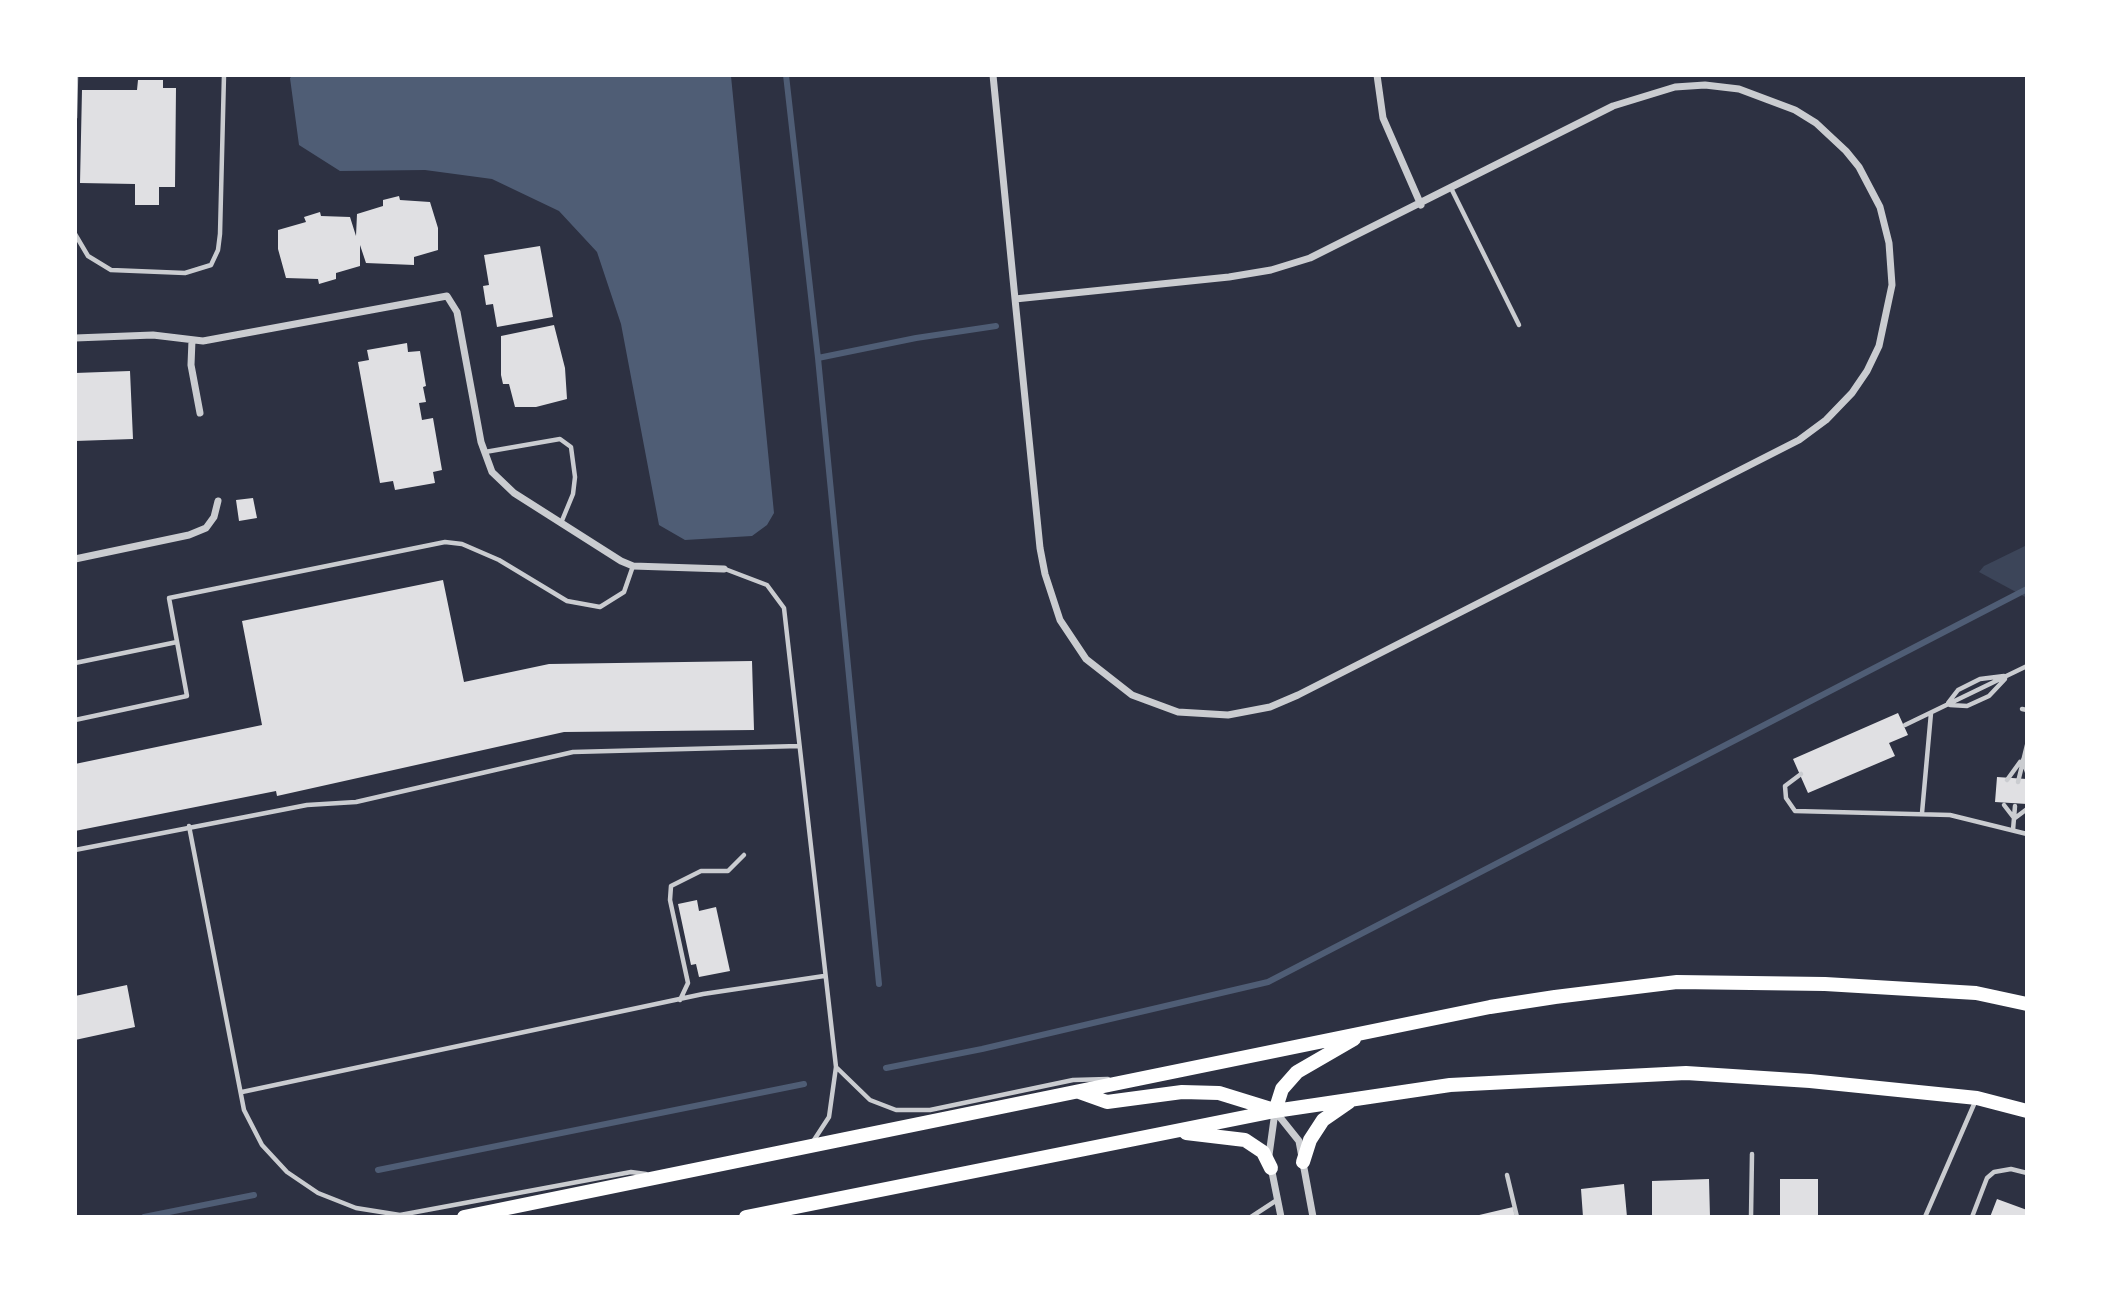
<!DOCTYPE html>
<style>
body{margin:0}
#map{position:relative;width:2102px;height:1292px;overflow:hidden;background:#2d3142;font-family:Mulish,sans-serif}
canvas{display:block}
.frame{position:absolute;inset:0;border:77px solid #fff;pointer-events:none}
</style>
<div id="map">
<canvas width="2102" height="1292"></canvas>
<div class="frame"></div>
</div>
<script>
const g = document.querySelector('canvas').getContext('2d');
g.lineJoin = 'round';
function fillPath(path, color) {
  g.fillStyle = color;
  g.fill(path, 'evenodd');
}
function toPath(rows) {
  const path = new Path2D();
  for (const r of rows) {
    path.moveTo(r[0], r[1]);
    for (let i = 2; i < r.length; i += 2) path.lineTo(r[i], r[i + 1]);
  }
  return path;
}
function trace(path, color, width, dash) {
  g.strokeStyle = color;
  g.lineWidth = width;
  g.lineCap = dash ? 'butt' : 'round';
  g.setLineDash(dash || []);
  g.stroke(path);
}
fillPath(toPath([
 [2027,545,2027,598,1979,572,1984,566]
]), '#3c4559');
fillPath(toPath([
 [293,75,731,76,774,513,767,525,752,536,685,540,659,525,621,324,597,252,559,211,492,179,425,170,340,171,299,145,290,78]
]), '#4f5d75');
trace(toPath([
 [786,75,818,358,879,984],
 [818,358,916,338,996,326],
 [886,1068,982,1049,1268,982,2027,589],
 [378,1170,804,1084],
 [144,1217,254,1195]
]), '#4f5d75', 6);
fillPath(toPath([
 [138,80,163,80,163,88,176,88,175,187,159,187,159,205,135,205,135,184,80,183,82,90,137,90],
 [399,196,400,200,430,202,438,228,438,250,414,257,414,265,366,263,360,245,360,266,336,273,336,279,319,284,318,279,286,278,278,249,278,230,306,222,304,217,320,212,321,216,350,217,356,236,357,214,383,206,383,200],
 [540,246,553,317,497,327,493,304,486,305,483,286,489,285,484,255],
 [554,325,565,368,567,399,536,407,515,407,509,384,503,384,501,375,501,336],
 [407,343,408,352,420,351,426,386,423,387,426,402,419,403,422,420,433,418,442,470,433,472,435,483,395,490,393,481,380,483,358,362,369,360,367,350],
 [130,371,133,439,75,441,75,373],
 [253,498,257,518,239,521,236,500],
 [443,580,464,682,549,664,752,661,754,730,564,732,277,796,276,791,75,831,75,764,262,725,242,621],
 [1898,713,1908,735,1889,743,1895,756,1808,793,1793,759],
 [1997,777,2027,779,2027,804,1995,802],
 [697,900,699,911,716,907,730,971,699,977,696,964,691,965,678,904],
 [127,985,135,1027,75,1040,75,996],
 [1709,1179,1710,1217,1652,1217,1652,1181],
 [1780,1179,1818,1179,1818,1217,1780,1217],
 [1624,1184,1627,1217,1583,1217,1581,1189],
 [1997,1199,2027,1210,2026,1217,1990,1217],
 [1513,1207,1515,1217,1475,1217,1475,1216]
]), '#e0e0e3');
trace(toPath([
 [75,118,76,75],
 [1451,188,1519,325],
 [75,234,88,256,111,270,185,273,211,265,218,250,220,234,224,75],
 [485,452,560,439,571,447,575,477,573,494,561,523],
 [725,569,767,585,784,608,836,1067,829,1117,814,1140],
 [75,663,177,642],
 [1948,703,1958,690,1980,679,2004,676],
 [1950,705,1967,706,1989,696,2005,679],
 [2022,709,2027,710],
 [75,720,187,696,169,598,445,542,462,544,499,560,567,601,600,607,624,592,633,566],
 [1905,725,2027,666],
 [2023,760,2027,772],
 [1801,774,1785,786,1786,798,1795,811,1950,815,2027,834],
 [2007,780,2020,762],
 [2018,782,2027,745],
 [2004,805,2014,818],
 [1922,813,1931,713],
 [2015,818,2027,809],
 [189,826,244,1110,262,1145,287,1172,318,1193,356,1208,400,1215,631,1172,646,1174],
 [2013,830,2015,806],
 [75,850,307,805,356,802,573,752,799,746],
 [680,1000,688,983,670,900,671,886,701,871,728,871,744,855],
 [836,1067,870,1100,896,1110,930,1110,1073,1080,1108,1079],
 [242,1092,703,994,824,976],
 [1507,1175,1517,1217],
 [1251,1217,1277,1200],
 [1751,1217,1752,1154],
 [1925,1217,1975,1102],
 [1972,1217,1987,1178,1994,1172,2011,1169,2027,1173]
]), '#caccd0', 4.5);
trace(toPath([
 [993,75,1015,299,1040,548,1045,574,1060,620,1086,659,1132,695,1178,712,1228,715,1270,707,1298,695,1799,440,1826,420,1852,393,1867,371,1879,346,1892,285,1889,243,1880,207,1859,167,1846,151,1816,123,1795,110,1739,89,1705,85,1675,87,1613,106,1310,258,1271,270,1229,277,1015,299],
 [1377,75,1383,118,1421,205],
 [75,338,153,335,203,341,447,296,457,312,481,442,492,472,514,493,621,561,633,566,724,569],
 [192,340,191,365,200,413],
 [75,559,189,535,206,528,214,517,218,501],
 [1275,1111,1299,1141,1313,1217],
 [1269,1155,1275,1112],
 [1271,1167,1281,1217]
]), '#caccd0', 7);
trace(toPath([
 [1079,1092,1107,1102,1182,1092,1219,1093,1274,1110],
 [1275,1111,1282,1089,1297,1072,1354,1039],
 [1186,1133,1245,1140,1263,1152,1271,1168],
 [1303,1162,1310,1140,1323,1120,1349,1102],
 [464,1217,1490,1007,1555,997,1677,982,1825,984,1976,993,2027,1004],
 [746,1217,1275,1111,1450,1085,1686,1073,1810,1081,1977,1098,2027,1111]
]), '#fff', 14);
</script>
